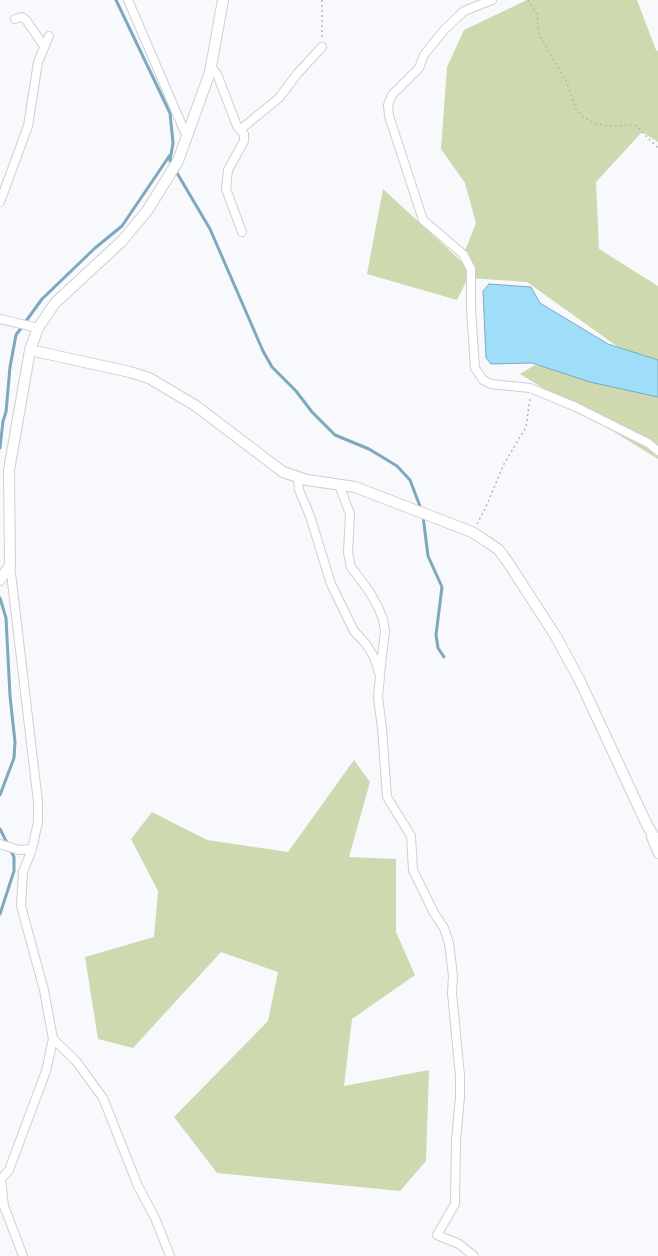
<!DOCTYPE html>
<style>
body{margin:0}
canvas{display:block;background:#f8f9fc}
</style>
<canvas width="658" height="1256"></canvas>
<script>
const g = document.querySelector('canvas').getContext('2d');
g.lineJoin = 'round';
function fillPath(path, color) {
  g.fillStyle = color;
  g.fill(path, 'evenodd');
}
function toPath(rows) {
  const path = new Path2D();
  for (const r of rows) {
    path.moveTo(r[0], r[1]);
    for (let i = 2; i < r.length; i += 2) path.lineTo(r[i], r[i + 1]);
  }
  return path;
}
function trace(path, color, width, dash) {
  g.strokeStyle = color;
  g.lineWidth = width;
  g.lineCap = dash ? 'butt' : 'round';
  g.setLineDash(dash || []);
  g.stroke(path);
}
fillPath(toPath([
 [527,0,637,0,656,50,658,51,658,142,642,132,596,182,599,249,658,286,658,366,625,352,527,282,468,278,457,300,367,274,383,189,461,261,476,223,465,183,441,149,447,67,464,30],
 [535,365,658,391,658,459,520,374],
 [354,760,370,782,349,857,396,859,396,932,415,975,352,1019,344,1086,429,1070,426,1161,400,1191,217,1173,174,1117,268,1021,278,972,221,952,133,1048,98,1039,85,957,154,937,158,891,131,839,152,812,207,840,288,852]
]), '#cfd9b0');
const water = toPath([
 [489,284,531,287,540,303,608,344,658,360,658,397,590,382,532,363,491,364,486,358,483,291,489,284]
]);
fillPath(water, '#9fdef8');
trace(water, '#7da9bc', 1);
trace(toPath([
 [116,0,170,113,173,143,170,161],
 [177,173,210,229,263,351,272,367,296,391,312,412,335,435,369,449,397,466,410,480,421,509],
 [0,448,3,421,6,412,10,367,16,335,42,299,95,248,122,226,170,155],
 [423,516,428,556,442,587,436,635,438,648,444,657],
 [0,598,6,618,10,696,15,742,14,758,0,795],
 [0,829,14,857,14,871,0,914]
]), '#7da9bc', 3);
const minor = toPath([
 [128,0,187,137],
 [492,0,464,11,444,30,424,55,419,68,392,95,388,105,389,116,423,220,463,254,471,269,471,308,475,368,483,380,491,384,530,388,576,407,648,443,658,451],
 [15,19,22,17,26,20,44,46],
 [211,67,217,74,237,126,244,134,244,141,228,170,226,189,242,232],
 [241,129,279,98,297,74,322,47],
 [0,202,28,126,38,62,49,36],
 [0,319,38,328],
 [298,478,299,490,310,516,331,584,354,631,366,644,374,657,380,676,378,697,382,728,387,797,411,836,413,870,434,913,444,928,449,943,453,976,452,993,460,1076,460,1097,456,1140,455,1204,437,1235,459,1244,474,1256],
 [339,485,350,514,348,553,351,567,369,591,378,607,383,619,385,631,380,673],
 [651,837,658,854],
 [0,844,19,850,32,849],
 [53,1039,76,1061,103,1098,138,1186,155,1218,170,1256],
 [1,1179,4,1206,23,1256],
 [0,1180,9,1170,46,1071,53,1039,44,990,21,906,23,872,32,849,38,822,38,802,10,565]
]);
const tertiary = toPath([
 [30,350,130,372,149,378,196,406,283,472,307,480,355,487,472,532,486,541,499,550,509,564,555,635,579,679,647,825,658,843],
 [0,580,10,565,9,470,30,350,38,328,55,303,122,241,147,211,178,161,210,72,223,0]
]);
trace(minor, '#cecfd2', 10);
trace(tertiary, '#cecfd2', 12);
trace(toPath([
 [322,0,322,39],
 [528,0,537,14,539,34,567,83,576,109,584,118,597,124,607,126,635,125,658,148],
 [477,524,485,509,504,464,526,427,530,398]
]), '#b5b6b8', 1.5, [2, 3]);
trace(minor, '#fff', 8);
trace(tertiary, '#fff', 10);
</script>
